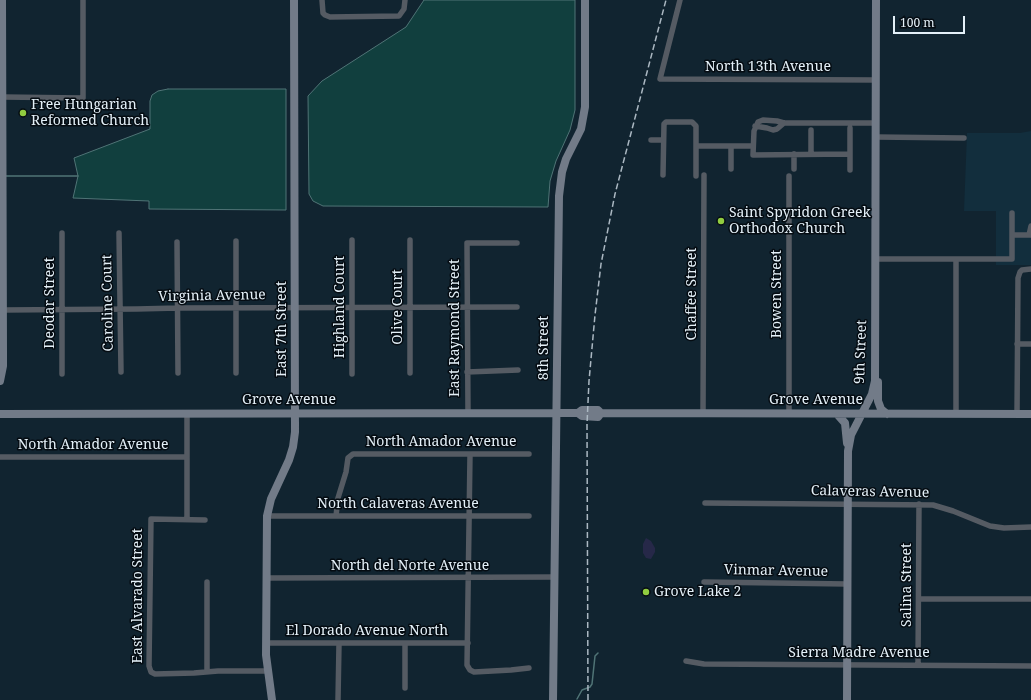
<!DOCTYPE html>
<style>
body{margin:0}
#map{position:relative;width:1031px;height:700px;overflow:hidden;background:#112430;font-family:"Noto Serif",serif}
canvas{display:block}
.scale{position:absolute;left:893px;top:16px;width:72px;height:18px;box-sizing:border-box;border:2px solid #e4f0f8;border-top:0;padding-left:5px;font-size:12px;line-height:14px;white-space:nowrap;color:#e4f0f8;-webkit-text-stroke:3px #050c12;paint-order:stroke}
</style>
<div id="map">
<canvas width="1031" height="700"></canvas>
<div class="scale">100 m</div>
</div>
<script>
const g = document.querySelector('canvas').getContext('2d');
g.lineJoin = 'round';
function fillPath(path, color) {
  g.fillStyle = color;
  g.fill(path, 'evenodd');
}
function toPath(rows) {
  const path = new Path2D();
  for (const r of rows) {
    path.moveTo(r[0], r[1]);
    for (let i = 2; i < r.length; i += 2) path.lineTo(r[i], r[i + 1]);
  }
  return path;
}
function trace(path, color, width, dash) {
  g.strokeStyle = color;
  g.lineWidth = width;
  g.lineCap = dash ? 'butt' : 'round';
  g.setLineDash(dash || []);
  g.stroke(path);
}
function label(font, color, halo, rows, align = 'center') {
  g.font = font + ' "Noto Serif",serif';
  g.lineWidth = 3;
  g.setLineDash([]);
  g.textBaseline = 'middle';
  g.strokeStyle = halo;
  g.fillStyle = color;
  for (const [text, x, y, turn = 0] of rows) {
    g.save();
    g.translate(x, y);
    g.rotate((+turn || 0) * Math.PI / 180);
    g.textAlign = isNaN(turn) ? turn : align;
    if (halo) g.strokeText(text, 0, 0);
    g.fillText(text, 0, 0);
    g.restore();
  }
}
fillPath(toPath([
 [1031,131,1031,265,996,265,996,211,964,211,967,133,1020,133]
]), '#122e3d');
fillPath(toPath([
 [646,538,651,541,655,548,655,552,651,559,646,558,643,553,643,544]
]), '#262848');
const water = toPath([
 [424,0,575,0,575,110,570,130,556,161,550,181,548,207,323,206,313,201,309,194,308,96,322,81,406,27,424,0],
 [168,89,286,89,286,210,149,209,149,201,73,198,78,176,74,158,150,129,150,101,152,95,158,91,168,89]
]);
fillPath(water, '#113f3e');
trace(water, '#507476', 1);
trace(toPath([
 [6,176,78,176],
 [577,699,582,690,590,687,592,684,595,656,598,653]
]), '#507476', 1.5);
trace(toPath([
 [322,0,323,13,325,15,330,17,399,16,404,9,405,0],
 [680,0,660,79,876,80],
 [3,97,83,98,83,0],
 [755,126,767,128,773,130,777,129,784,123],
 [850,128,850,170],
 [811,130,811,154],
 [876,137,964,138],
 [651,140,663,140],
 [696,146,753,146],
 [850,154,753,155,754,131,758,122,763,120,777,121,784,123,876,123],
 [731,169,731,146],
 [794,169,794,154],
 [663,175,664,124,666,122,692,122,696,126,696,176],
 [119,233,121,372],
 [1012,235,1031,235],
 [1029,235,1031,226],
 [352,240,352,374],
 [410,240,410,373],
 [236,241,236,373],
 [177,242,178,373],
 [876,259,1012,259,1012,213],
 [3,310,137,309,178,308,517,307],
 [1017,344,1031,344],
 [467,372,518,370],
 [62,374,62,233],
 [187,413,187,519],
 [468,413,467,243,517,243],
 [703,413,704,175],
 [789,413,789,176],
 [956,414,956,259],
 [1017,414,1018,278,1020,272,1022,270,1031,269],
 [470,455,467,665,470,670,474,672,511,670,529,668],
 [0,457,187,457],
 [705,503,933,505,953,511,990,526,1004,528,1031,527],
 [267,516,529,516],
 [336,516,338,498,346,472,348,458,353,454,529,454],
 [205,520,151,519,149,666,151,672,155,674,194,673,218,671,268,671],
 [266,578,555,577],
 [207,582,207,672],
 [704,582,847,584],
 [919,599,1031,599],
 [266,643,468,643],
 [405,644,405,688],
 [686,661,704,664,1031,666],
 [918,665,919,504],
 [338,700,339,644]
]), '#555b63', 5.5);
trace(toPath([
 [0,381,3,366,3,352,2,0],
 [878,382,878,401,881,409,887,414],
 [578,413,582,410,598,410,601,413],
 [0,414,556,413,578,413,582,416,598,417,601,413,1031,414],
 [837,414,845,423,847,443],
 [272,700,266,655,267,516,271,499,289,460,293,447,295,432,294,0],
 [553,700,559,196,562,172,566,159,581,129,585,107,585,0],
 [847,700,848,451,851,435,872,394,875,381,876,0]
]), '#727b88', 8);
trace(toPath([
 [588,700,587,424,589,381,595,315,601,264,615,194,666,0]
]), '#abb8c2', 1.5, [6, 3]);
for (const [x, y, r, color] of [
 [23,113,4,"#91cd40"],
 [721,221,4,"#91cd40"],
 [646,592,4,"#91cd40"]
]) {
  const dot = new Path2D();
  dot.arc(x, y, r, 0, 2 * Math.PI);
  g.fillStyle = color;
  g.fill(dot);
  trace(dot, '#050c12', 1.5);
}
label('14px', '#e4f0f8', '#050c12', [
 ["North 13th Avenue",768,67],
 ["Chaffee Street",692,294,-90],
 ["Bowen Street",777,294,-90],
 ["Virginia Avenue",212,296,-1],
 ["Deodar Street",50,303,-90],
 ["Caroline Court",108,303,-91],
 ["Highland Court",340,307,-90],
 ["Olive Court",398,307,-90],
 ["East Raymond Street",455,328,-90],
 ["East 7th Street",282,329,-90],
 ["8th Street",544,348,-90],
 ["9th Street",861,352,-88],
 ["Grove Avenue",289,400],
 ["Grove Avenue",816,400],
 ["North Amador Avenue",441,442],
 ["North Amador Avenue",93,445],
 ["Calaveras Avenue",870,492,1],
 ["North Calaveras Avenue",398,504],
 ["North del Norte Avenue",410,566],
 ["Vinmar Avenue",776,571,1],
 ["Salina Street",907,585,-90],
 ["East Alvarado Street",138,596,-90],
 ["El Dorado Avenue North",367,631],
 ["Sierra Madre Avenue",859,653]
]);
label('14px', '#e4f0f8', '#050c12', [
 ["Free Hungarian",31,105],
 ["Reformed Church",31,121],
 ["Saint Spyridon Greek",729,213],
 ["Orthodox Church",729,229],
 ["Grove Lake 2",654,592]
], 'left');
</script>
